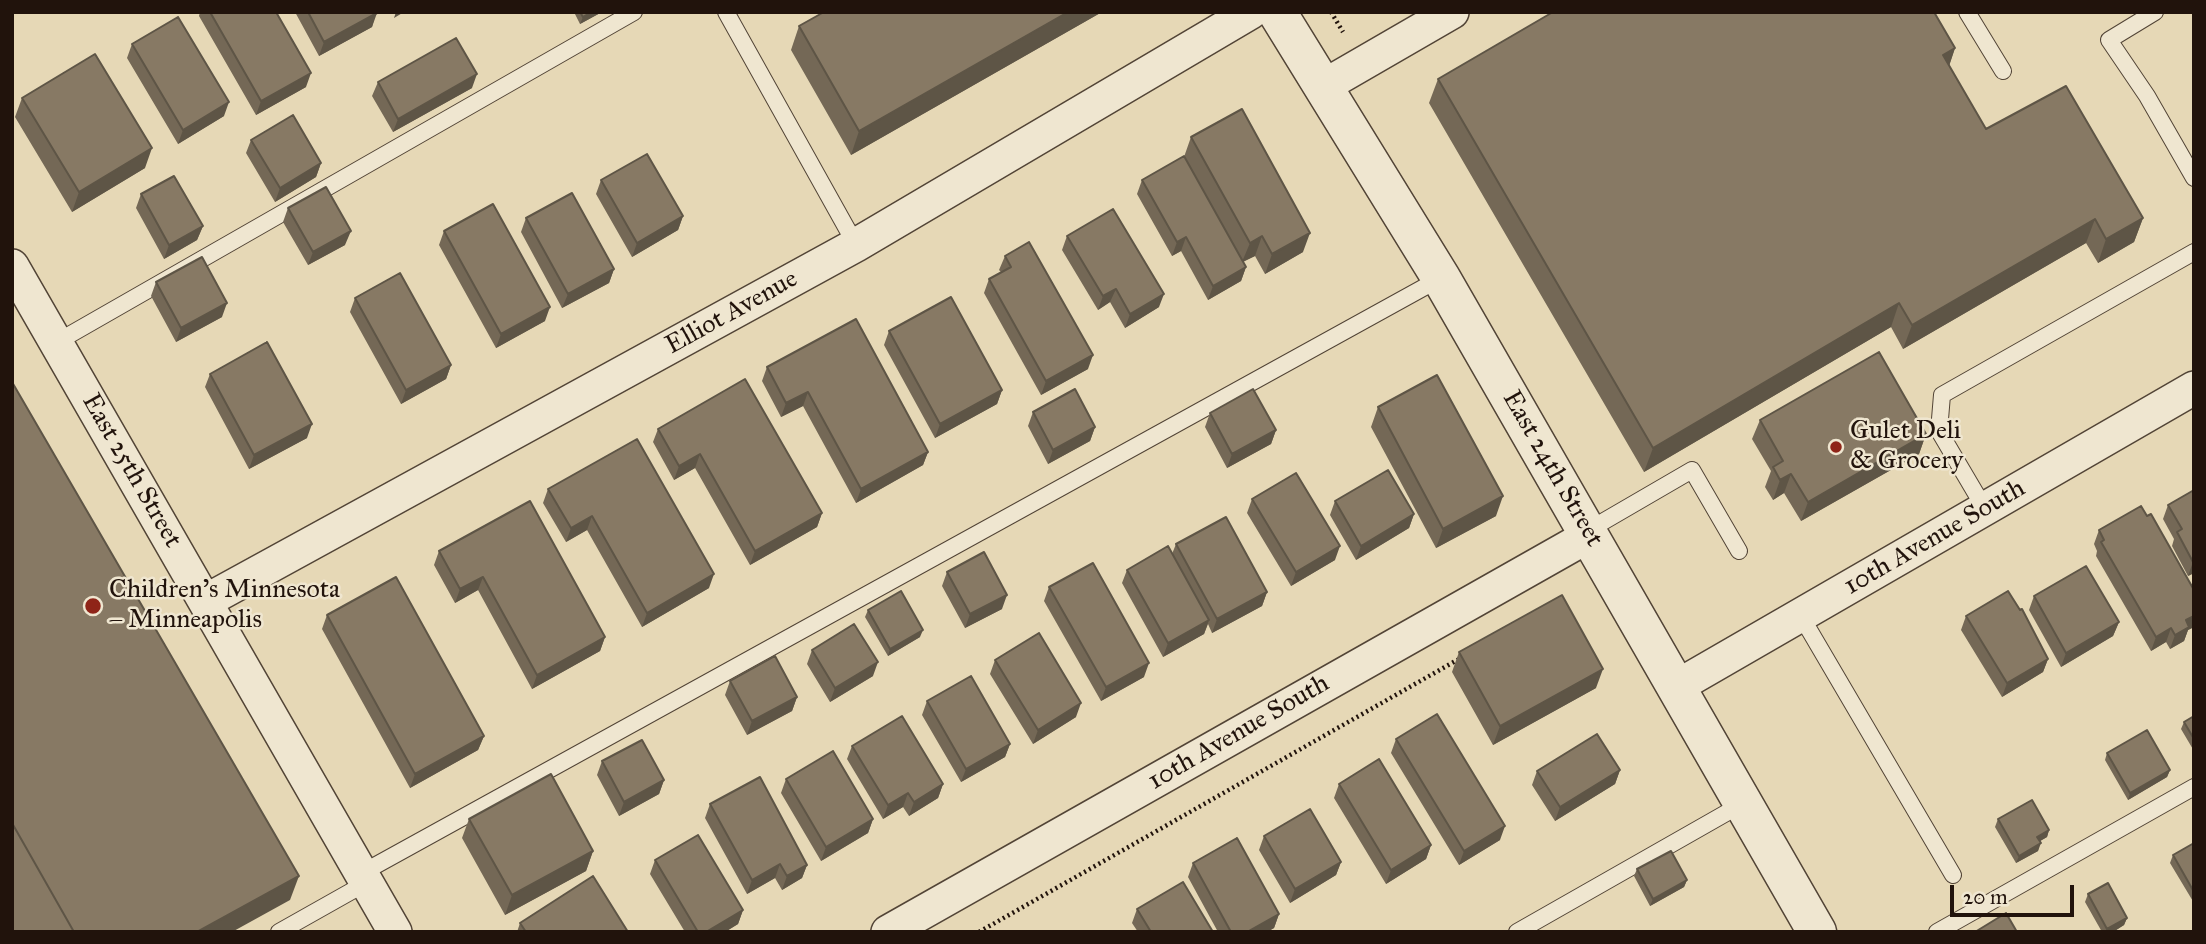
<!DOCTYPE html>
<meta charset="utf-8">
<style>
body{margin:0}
#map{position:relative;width:2206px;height:944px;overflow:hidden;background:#e6d8b6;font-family:"IM FELL Great Primer",serif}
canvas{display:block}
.frame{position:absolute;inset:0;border:14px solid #21130c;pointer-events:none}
.scale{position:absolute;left:1950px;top:885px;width:124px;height:32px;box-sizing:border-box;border:4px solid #21130c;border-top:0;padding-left:9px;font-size:21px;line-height:24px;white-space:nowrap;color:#21130c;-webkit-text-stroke:5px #efe6d0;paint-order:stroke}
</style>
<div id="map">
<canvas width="2206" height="944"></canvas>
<div class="frame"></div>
<div class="scale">20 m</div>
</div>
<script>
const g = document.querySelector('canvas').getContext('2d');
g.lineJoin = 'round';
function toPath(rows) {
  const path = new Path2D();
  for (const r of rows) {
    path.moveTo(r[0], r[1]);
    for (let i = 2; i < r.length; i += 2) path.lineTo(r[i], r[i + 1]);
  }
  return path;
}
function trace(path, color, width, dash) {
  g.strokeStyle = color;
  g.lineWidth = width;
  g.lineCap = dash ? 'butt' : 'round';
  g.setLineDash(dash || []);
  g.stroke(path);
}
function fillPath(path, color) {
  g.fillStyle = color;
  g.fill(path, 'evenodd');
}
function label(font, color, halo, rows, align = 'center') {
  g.font = font + ' "IM FELL Great Primer",serif';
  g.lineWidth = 5;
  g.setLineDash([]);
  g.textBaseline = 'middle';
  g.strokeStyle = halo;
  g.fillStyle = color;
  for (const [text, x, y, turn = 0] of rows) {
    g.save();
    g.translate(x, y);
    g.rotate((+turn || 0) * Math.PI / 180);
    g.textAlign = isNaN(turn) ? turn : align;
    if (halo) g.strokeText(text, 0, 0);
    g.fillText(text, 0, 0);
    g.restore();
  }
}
const service = toPath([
 [726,12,856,245],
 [1967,12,2003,71],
 [2155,12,2109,40,2147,96,2194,178],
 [57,342,634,12],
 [1985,509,1939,431,1942,395,2194,252],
 [1587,531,1692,470,1739,551],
 [1801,616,1953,875],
 [360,874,1441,278],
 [279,932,366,883],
 [1517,932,1742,804],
 [1937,932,2194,787]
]);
const minor = toPath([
 [1324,86,1452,12],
 [12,266,395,932],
 [206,601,856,245,1251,12],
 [1676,687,2194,388],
 [888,932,1590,535]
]);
const tertiary = toPath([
 [1277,12,1441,278,1817,932]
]);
trace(service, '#524436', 18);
trace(minor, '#524436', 36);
trace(tertiary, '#524436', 41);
trace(toPath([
 [1331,12,1343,32],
 [979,932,1459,659]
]), '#21130c', 4.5, [2, 3.5]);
trace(service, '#efe6d0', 16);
trace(minor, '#efe6d0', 33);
trace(tertiary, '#efe6d0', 38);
fillPath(toPath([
 [200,12,276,12,306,87,256,115,199,16],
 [295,12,376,12,372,27,319,56],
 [574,12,602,12,580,24],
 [1102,12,851,155,791,50,799,26],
 [132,44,224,116,178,144,127,58],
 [1955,48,1949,66,1986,129,2143,218,2134,242,2098,263,2086,243,1903,349,1891,327,1644,472,1429,103,1438,79],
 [378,82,472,88,393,132,372,96],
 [22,98,145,168,72,212,15,117],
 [1191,137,1303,252,1265,274,1255,256,1243,262,1246,267,1241,281,1208,300,1181,251,1172,256,1137,194,1142,180,1184,157],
 [251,140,321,163,316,177,275,202,246,153],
 [601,180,683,216,678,230,632,257,596,194],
 [141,194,203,226,197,240,164,259,136,208],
 [288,208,345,245,308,265,283,222],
 [526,218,614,269,609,283,562,308,521,232],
 [444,231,545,321,496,348,439,245],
 [1067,236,1159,307,1125,328,1110,302,1098,310,1062,250],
 [1005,256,1088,369,1041,395,984,293,989,279,1001,272,999,270],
 [156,282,222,317,176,342,151,296],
 [355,298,451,365,446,379,401,404,350,312],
 [889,331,1002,390,997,404,935,438,884,345],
 [767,367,928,452,923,465,856,503,803,406,781,417,762,381],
 [210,374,307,438,249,469,205,387],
 [1378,407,1496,516,1436,548,1371,427],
 [1033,412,1095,427,1090,441,1048,464,1028,426],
 [1210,413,1276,430,1271,444,1227,468,1205,427],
 [1760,420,1926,434,1919,454,1801,521,1784,493,1773,500,1765,487,1771,471,1752,439],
 [658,429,822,513,817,527,750,565,695,468,674,480,653,442],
 [548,489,709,588,642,627,587,530,566,542,543,503],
 [2194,490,2194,573,2188,576,2172,546,2174,539,2163,519,2168,505],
 [1252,499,1335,560,1291,586,1247,513],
 [1335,501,1414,514,1409,528,1356,560,1330,515],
 [2099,530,2194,590,2194,627,2188,630,2184,641,2170,649,2166,642,2151,651,2096,556,2097,551,2094,544],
 [1176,544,1267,592,1262,606,1212,633,1208,624,1204,634,1163,657,1122,583,1127,570,1172,554],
 [439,551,605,637,600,651,532,689,478,590,455,603,434,565],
 [947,572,1002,609,965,628,942,586],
 [1049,587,1144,677,1101,701,1044,601],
 [2034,596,2119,622,2113,636,2061,667,2029,610],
 [868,610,920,637,888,656,865,617],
 [327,615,484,736,478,750,410,788,322,629],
 [1966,616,2048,659,2043,672,2002,697,1961,630],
 [812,650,873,676,830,702,807,664],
 [1459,652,1596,688,1493,745,1452,672],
 [995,660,1076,717,1033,744,990,674],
 [730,681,797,697,792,711,747,735,725,695],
 [927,701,1010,744,1005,757,961,782,922,715],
 [2194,716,2194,751,2181,729,2184,722],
 [1396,739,1500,840,1459,865,1391,753],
 [852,746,943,784,938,798,909,816,903,807,883,819,847,759],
 [2107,753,2170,770,2167,777,2128,800,2105,760],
 [602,761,664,780,659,794,619,816,597,775],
 [1620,770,1615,784,1555,821,1532,785,1537,771],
 [786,779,873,819,868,833,821,861,781,793],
 [1339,784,1431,845,1426,859,1386,884,1334,798],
 [710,804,807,865,802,878,782,890,775,878,747,894,705,818],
 [469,819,593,851,586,871,505,915,462,838],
 [1998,819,2049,830,2047,837,2040,841,2038,851,2016,863,1995,827],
 [1264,836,1341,862,1336,875,1290,903,1259,850],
 [2194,843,2194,903,2170,863,2173,855],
 [655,860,743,910,738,924,725,932,685,932,650,874],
 [1193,863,1279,914,1274,928,1267,932,1218,932,1188,877],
 [1637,869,1687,880,1684,887,1650,906,1634,876],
 [2088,894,2127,918,2124,925,2113,932,2102,932,2085,902],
 [1137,909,1213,932,1138,932,1132,923],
 [520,923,628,932,517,932]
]), '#746856');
fillPath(toPath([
 [396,12,404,12,394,18],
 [591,12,602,12,580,24,583,17],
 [1068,12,1102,12,851,155,859,131],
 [377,13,372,27,319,56,324,42],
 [1955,48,1947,72,1943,55],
 [311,73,306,87,256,115,261,101],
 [477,74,472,88,393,132,398,119],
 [229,102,224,116,178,144,183,130],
 [152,148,145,168,72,212,79,192],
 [321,163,316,177,275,202,280,188],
 [683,216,678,230,632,257,637,243],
 [2143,218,2134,242,2098,263,2106,239],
 [2095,219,2086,243,1903,349,1912,325],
 [203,226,197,240,164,259,169,245],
 [351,231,345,245,308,265,313,252],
 [1310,233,1303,252,1265,274,1272,254],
 [1262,236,1255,256,1242,262,1250,243],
 [1186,237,1181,251,1172,256,1177,242],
 [1246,267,1241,281,1208,300,1213,286],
 [614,269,609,283,562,308,568,294],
 [1116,289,1110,302,1098,310,1103,296],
 [1164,294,1159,307,1125,328,1130,314],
 [227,303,222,317,176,342,181,328],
 [1899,303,1891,327,1644,472,1653,448],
 [550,307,545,321,496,348,501,334],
 [1093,355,1088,369,1041,395,1046,381],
 [451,365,446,379,401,404,406,390],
 [1002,390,997,404,935,438,940,424],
 [808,392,803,406,781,417,786,403],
 [312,424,307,438,249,469,254,455],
 [1095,427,1090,441,1048,464,1053,450],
 [1276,430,1271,444,1227,468,1232,454],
 [1926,434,1919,454,1801,521,1808,502],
 [928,452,923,465,856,503,861,489],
 [700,454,695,468,674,480,679,466],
 [1791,474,1784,493,1773,500,1780,480],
 [1503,496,1496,516,1436,548,1443,529],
 [822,513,817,527,750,565,755,551],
 [1414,514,1409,528,1356,560,1361,546],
 [592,516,587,530,566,542,571,528],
 [1340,546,1335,560,1291,586,1296,572],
 [2193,562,2194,573,2188,576],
 [714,574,709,588,642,627,647,613],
 [483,577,478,590,455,603,460,589],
 [1267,592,1262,606,1212,633,1217,619],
 [1007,595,1002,609,965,628,970,614],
 [2194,616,2194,627,2188,630,2184,641,2170,649,2175,635,2186,620],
 [1209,620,1204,634,1163,657,1168,643],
 [2119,622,2113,636,2061,667,2066,653],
 [2171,628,2166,642,2151,651,2156,637],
 [923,630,920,637,888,656,890,649],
 [605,637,600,651,532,689,537,675],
 [2048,659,2043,672,2002,697,2007,683],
 [878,662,873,676,830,702,835,688],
 [1149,663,1144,677,1101,701,1106,687],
 [1603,669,1596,688,1493,745,1500,726],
 [797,697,792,711,747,735,752,721],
 [1081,703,1076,717,1033,744,1038,730],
 [484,736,478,750,410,788,415,774],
 [1010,744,1005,757,961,782,966,769],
 [1620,770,1615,784,1555,821,1560,807],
 [2170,770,2167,777,2128,800,2130,793],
 [664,780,659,794,619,816,624,802],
 [943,784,938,798,909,816,914,802],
 [908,793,903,807,883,819,888,805],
 [873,819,868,833,821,861,826,847],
 [1505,826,1500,840,1459,865,1464,851],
 [2049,830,2047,837,2035,844,2037,837],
 [2041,843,2038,851,2016,863,2019,856],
 [1431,845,1426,859,1386,884,1391,870],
 [593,851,586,871,505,915,512,895],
 [1341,862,1336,875,1290,903,1295,889],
 [780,864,775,878,747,894,752,880],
 [807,865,802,878,782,890,787,876],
 [299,876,290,900,232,932,197,932],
 [1687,880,1684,887,1650,906,1653,899],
 [743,910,738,924,725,932,706,932],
 [1279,914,1274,928,1267,932,1247,932],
 [2127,918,2124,925,2113,932,2106,932,2107,929]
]), '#5e5546');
const building = toPath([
 [210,12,276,12,311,73,261,101,210,12],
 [308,12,376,12,377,13,324,42,308,12],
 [580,12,591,12,583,17,580,12],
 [824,12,1068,12,859,131,799,26,824,12],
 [1553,12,1934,12,1955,48,1943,55,1986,129,2066,86,2143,218,2106,239,2095,219,1912,325,1899,303,1653,448,1438,79,1553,12],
 [178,17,229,102,183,130,132,44,178,17],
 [456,38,477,74,398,119,378,82,456,38],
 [95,54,152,148,79,192,22,98,95,54],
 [1242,109,1310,233,1272,254,1262,236,1250,243,1191,137,1242,109],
 [293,115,321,163,280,188,251,140,293,115],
 [647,154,683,216,637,243,601,180,647,154],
 [1184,156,1246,267,1213,286,1186,237,1177,242,1142,180,1184,156],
 [174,176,203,226,169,245,141,194,174,176],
 [326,187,351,231,313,252,288,208,326,187],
 [572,193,614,269,568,294,526,218,572,193],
 [493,204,550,307,501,334,444,231,493,204],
 [1113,209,1164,294,1130,314,1116,289,1103,296,1067,236,1113,209],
 [1029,242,1093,355,1046,381,989,279,1011,267,1005,256,1029,242],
 [202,257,227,303,181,328,156,282,202,257],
 [400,273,451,365,406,390,355,298,400,273],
 [951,297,1002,390,940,424,889,331,951,297],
 [856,319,928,452,861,489,808,392,786,403,767,367,856,319],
 [267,342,312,424,254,455,210,374,267,342],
 [1879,352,1926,434,1808,502,1791,474,1780,480,1773,467,1783,461,1760,420,1879,352],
 [1437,375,1503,496,1443,529,1378,407,1437,375],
 [745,379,822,513,755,551,700,454,679,466,658,429,745,379],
 [12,382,299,876,197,932,74,932,12,823,12,382],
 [1075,389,1095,427,1053,450,1033,412,1075,389],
 [1253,389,1276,430,1232,454,1210,413,1253,389],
 [637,439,714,574,647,613,592,516,571,528,548,489,637,439],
 [1388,470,1414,514,1361,546,1335,501,1388,470],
 [1296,473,1340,546,1296,572,1252,499,1296,473],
 [2194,490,2194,562,2193,562,2177,532,2182,529,2168,505,2194,490],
 [530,501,605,637,537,675,483,577,460,589,439,551,530,501],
 [2141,506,2147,516,2151,514,2194,590,2194,616,2186,620,2189,627,2175,635,2171,628,2156,637,2101,542,2104,540,2099,530,2141,506],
 [1226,517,1267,592,1217,619,1176,544,1226,517],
 [1168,546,1209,620,1168,643,1127,570,1168,546],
 [984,552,1007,595,970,614,947,572,984,552],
 [1093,563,1149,663,1106,687,1049,587,1093,563],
 [2086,566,2119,622,2066,653,2034,596,2086,566],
 [396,577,484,736,415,774,327,615,396,577],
 [901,591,923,630,890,649,868,610,901,591],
 [2008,591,2020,610,2022,609,2048,659,2007,683,1966,616,2008,591],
 [1562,595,1603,669,1500,726,1459,652,1562,595],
 [854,624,878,662,835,688,812,650,854,624],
 [1039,633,1081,703,1038,730,995,660,1039,633],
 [775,656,797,697,752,721,730,681,775,656],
 [971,676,1010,744,966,769,927,701,971,676],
 [1437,714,1505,826,1464,851,1396,739,1437,714],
 [902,716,943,784,914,802,908,793,888,805,852,746,902,716],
 [2194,716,2194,739,2184,722,2194,716],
 [2147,730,2170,770,2130,793,2107,753,2147,730],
 [1597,734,1620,770,1560,807,1537,771,1597,734],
 [642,740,664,780,624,802,602,761,642,740],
 [833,751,873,819,826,847,786,779,833,751],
 [1379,759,1431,845,1391,870,1339,784,1379,759],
 [551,774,593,851,512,895,469,819,551,774],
 [760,777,807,865,787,876,780,864,752,880,710,804,760,777],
 [2032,800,2049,830,2037,837,2041,843,2019,856,1998,819,2032,800],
 [1310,809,1341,862,1295,889,1264,836,1310,809],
 [12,823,74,932,12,932,12,823],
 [698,835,743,910,706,932,698,932,655,860,698,835],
 [1237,838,1279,914,1247,932,1231,932,1193,863,1237,838],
 [2194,843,2194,892,2173,855,2194,843],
 [1671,851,1687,880,1653,899,1637,869,1671,851],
 [593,876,628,932,526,932,520,923,593,876],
 [1183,882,1213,932,1151,932,1137,909,1183,882],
 [2108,883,2127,918,2107,929,2088,894,2108,883],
 [2006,913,2017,932,1975,932,2006,913]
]);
fillPath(building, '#877964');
trace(building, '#5e5546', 2);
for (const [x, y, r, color] of [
 [1836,447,7,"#8f2418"],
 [93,606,9,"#8f2418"]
]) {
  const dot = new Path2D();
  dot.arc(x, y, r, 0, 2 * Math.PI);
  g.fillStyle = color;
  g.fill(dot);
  trace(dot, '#efe6d0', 2.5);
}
label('26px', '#21130c', '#efe6d0', [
 ["Elliot Avenue",732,313,-29],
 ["East 24th Street",1552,469,60],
 ["East 25th Street",131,471,60],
 ["10th Avenue South",1935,538,-30],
 ["10th Avenue South",1239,733,-30]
]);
label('26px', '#21130c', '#efe6d0', [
 ["Gulet Deli",1850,432],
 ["& Grocery",1850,462],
 ["Children’s Minnesota",109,591],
 ["– Minneapolis",109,621]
], 'left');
</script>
